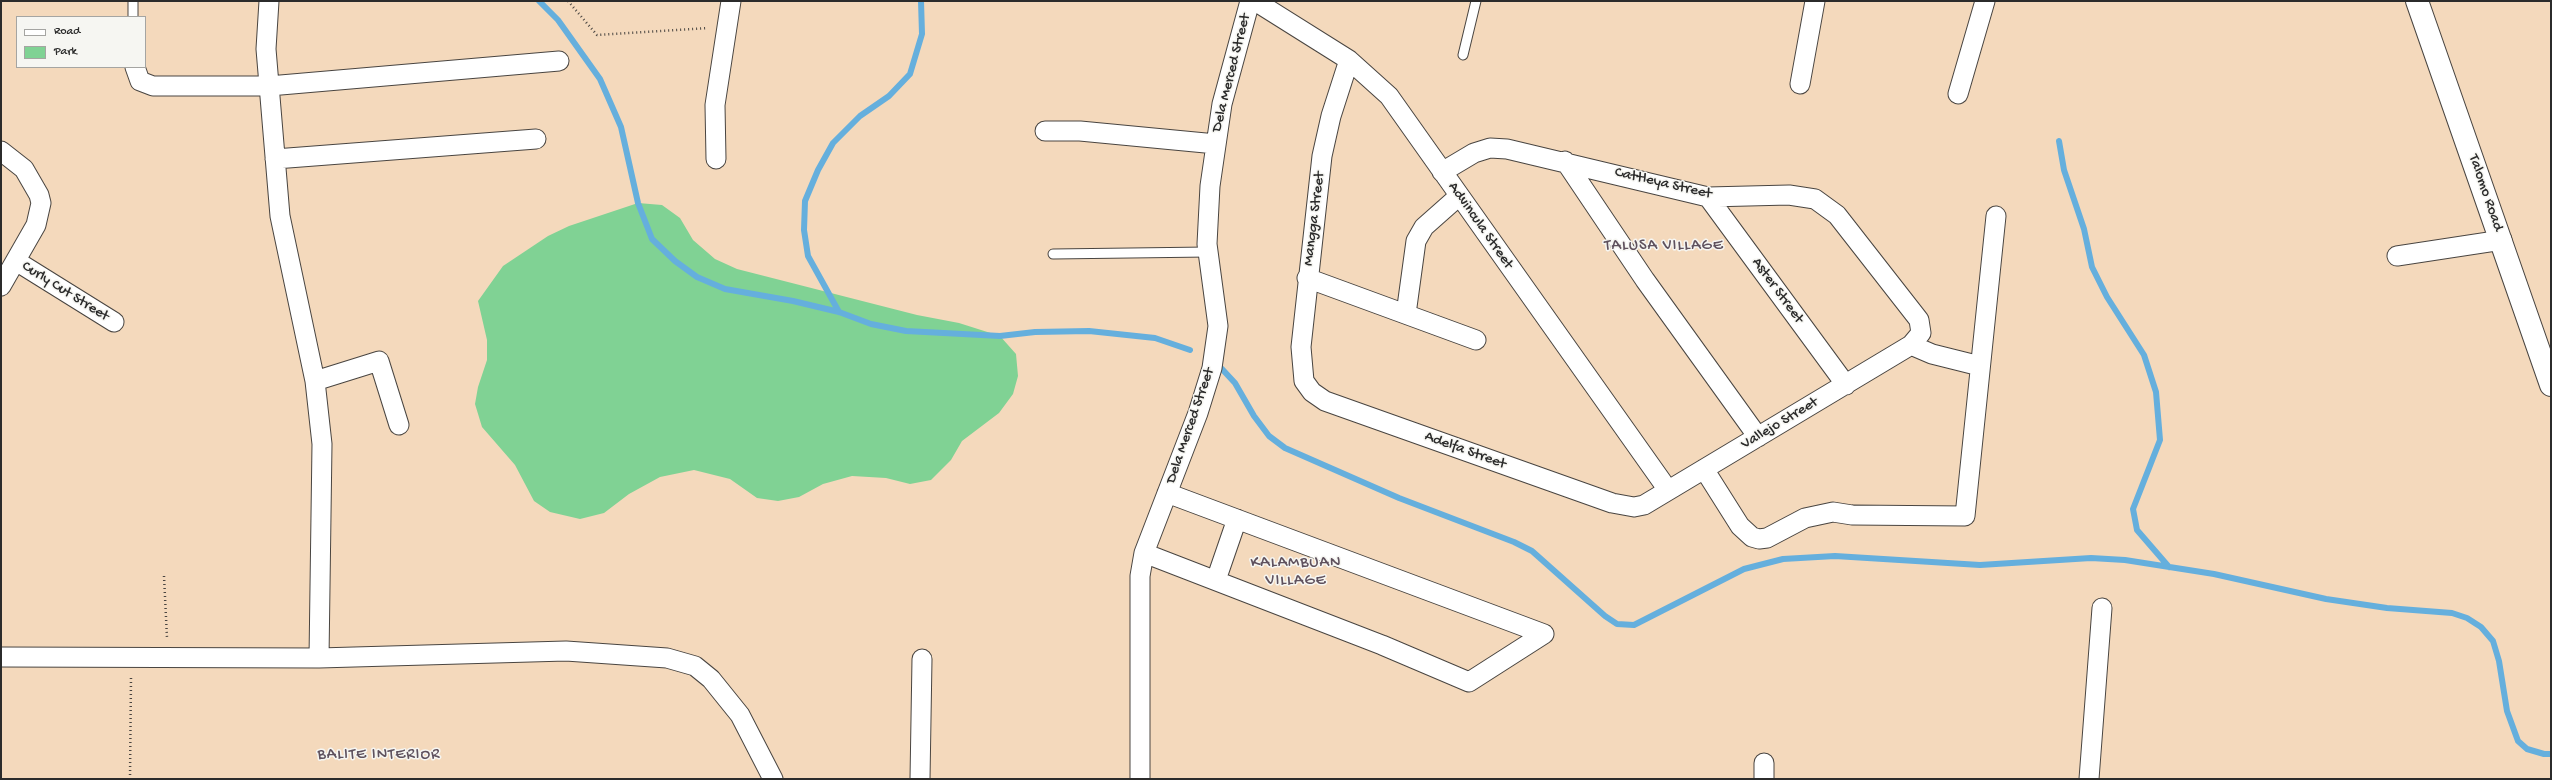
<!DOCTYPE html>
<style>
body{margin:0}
#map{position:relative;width:2552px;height:780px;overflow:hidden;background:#f4d9bc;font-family:"Gochi Hand",sans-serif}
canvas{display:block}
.frame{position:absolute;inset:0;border:2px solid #2b2b2b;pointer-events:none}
.legend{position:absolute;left:16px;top:16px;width:130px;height:52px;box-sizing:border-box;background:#f6f6f2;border:1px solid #a5a5a2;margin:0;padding:5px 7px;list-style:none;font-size:12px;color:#2b2b2b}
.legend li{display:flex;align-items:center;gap:8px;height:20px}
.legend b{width:20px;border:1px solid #a5a5a2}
</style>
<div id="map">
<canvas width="2552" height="780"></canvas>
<div class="frame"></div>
<ul class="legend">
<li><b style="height:5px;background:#fff"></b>Road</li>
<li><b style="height:11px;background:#80d294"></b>Park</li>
</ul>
</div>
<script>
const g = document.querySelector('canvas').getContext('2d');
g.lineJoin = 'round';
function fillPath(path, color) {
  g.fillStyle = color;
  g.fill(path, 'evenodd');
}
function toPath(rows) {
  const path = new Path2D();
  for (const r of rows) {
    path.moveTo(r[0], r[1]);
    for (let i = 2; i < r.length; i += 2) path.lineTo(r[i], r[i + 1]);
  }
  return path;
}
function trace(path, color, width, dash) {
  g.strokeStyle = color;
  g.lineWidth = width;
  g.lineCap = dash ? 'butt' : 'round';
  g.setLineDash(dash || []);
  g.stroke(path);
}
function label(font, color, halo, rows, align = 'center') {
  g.font = font + ' "Gochi Hand",sans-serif';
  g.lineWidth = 3;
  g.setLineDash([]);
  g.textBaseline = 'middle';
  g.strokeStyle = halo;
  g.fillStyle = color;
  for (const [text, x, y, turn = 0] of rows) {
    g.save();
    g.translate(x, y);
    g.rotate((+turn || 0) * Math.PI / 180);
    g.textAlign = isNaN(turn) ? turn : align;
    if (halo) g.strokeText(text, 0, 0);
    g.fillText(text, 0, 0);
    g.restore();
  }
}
fillPath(toPath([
 [638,203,662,205,680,218,693,240,715,259,737,269,917,315,959,323,1000,336,1016,354,1018,376,1013,394,999,413,962,441,951,460,931,480,910,484,886,478,852,476,823,484,799,497,778,501,757,498,730,479,694,470,660,477,629,494,604,513,580,519,550,512,534,501,515,465,482,427,475,404,478,387,487,360,487,340,478,301,503,266,548,236,569,226]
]), '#80d294');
trace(toPath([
 [539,1,558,20,600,79,621,127,638,203,652,239,675,261,697,277,725,289,793,301,839,312,871,324,906,331,1000,336,1035,332,1089,331,1155,338,1190,350],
 [2059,141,2064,170,2084,229,2092,267,2107,297,2144,355,2156,392,2160,440,2133,509,2137,530,2169,567],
 [839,312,808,256,804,230,805,201,818,170,833,143,860,116,889,96,910,74,922,34,921,1],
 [1222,369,1235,383,1254,416,1269,436,1285,448,1399,498,1514,542,1532,551,1605,616,1617,624,1634,625,1744,569,1783,559,1835,556,1980,565,2091,558,2125,560,2214,574,2326,599,2387,608,2452,613,2467,618,2481,627,2493,641,2499,661,2507,711,2518,741,2527,749,2544,754,2551,754]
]), '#65afdd', 6);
const lane = toPath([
 [133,17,133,1],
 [1463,55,1476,1],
 [1053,254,1208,252]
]);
const street = toPath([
 [269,1,266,49,280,216,315,381,322,444,319,658],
 [1255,1,1349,60,1389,96,1668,490],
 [1349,60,1331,116,1322,156,1301,347,1304,381,1312,392,1325,401,1612,503,1634,507,1644,505,1911,345,1921,333,1919,320,1837,215,1815,199,1789,195,1708,197,1507,149,1490,148,1474,153,1442,172],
 [135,67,140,81,153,86,269,86,559,61],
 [1800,84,1815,1],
 [1958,94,1985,1],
 [1045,131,1080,131,1216,144],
 [1,151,24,169,39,195,41,203,36,225,1,286],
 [275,159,536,139],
 [716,159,715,105,731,1],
 [1565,161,1645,280,1758,437],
 [1708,197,1846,385],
 [2397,256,2502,240],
 [16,261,114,322],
 [1307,278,1476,340],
 [1406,314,1416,241,1424,227,1459,196],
 [1911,345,1932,354,1980,366],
 [315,381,379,361,399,425],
 [1704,469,1740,526,1752,537,1759,539,1767,538,1805,518,1833,512,1852,515,1965,516,1996,216],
 [1167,493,1544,634],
 [1144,553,1382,645,1469,682,1544,634],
 [1216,580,1237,519],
 [1,657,319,658,566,651,667,658,695,666,711,679,740,715,773,779],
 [1764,763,1764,779],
 [920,779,922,659],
 [1140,779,1140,576,1144,553,1198,413,1212,368,1218,326,1207,244,1210,186,1222,104,1250,1],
 [2089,779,2102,608]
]);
const secondary = toPath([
 [2417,1,2551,385]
]);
trace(lane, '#494541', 11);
trace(street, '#494541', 21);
trace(secondary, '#494541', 24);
trace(toPath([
 [568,1,597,35,708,28],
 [164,576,167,638],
 [130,779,131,677]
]), '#494541', 2.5, [1, 3]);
trace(lane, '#fff', 9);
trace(street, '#fff', 19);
trace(secondary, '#fff', 22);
label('15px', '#2b2b2b', '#f6f6f2', [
 ["Dela Merced Street",1232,73,-76],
 ["Cattleya Street",1663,184,13],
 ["Talomo Road",2485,193,71],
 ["Mangga Street",1315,219,-83],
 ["Advincula Street",1480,226,55],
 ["Aster Street",1777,291,54],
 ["Curly Cut Street",65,292,32],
 ["Vallejo Street",1780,424,-31],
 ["Dela Merced Street",1191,426,-71],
 ["Adelfa Street",1465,451,20]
]);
g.letterSpacing = '1px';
label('16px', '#5f515d', '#f6f6f2', [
 ["TALUSA VILLAGE",1664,247],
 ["KALAMBUAN",1296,564],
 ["VILLAGE",1296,582],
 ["BALITE INTERIOR",379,756]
]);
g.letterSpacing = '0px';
</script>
